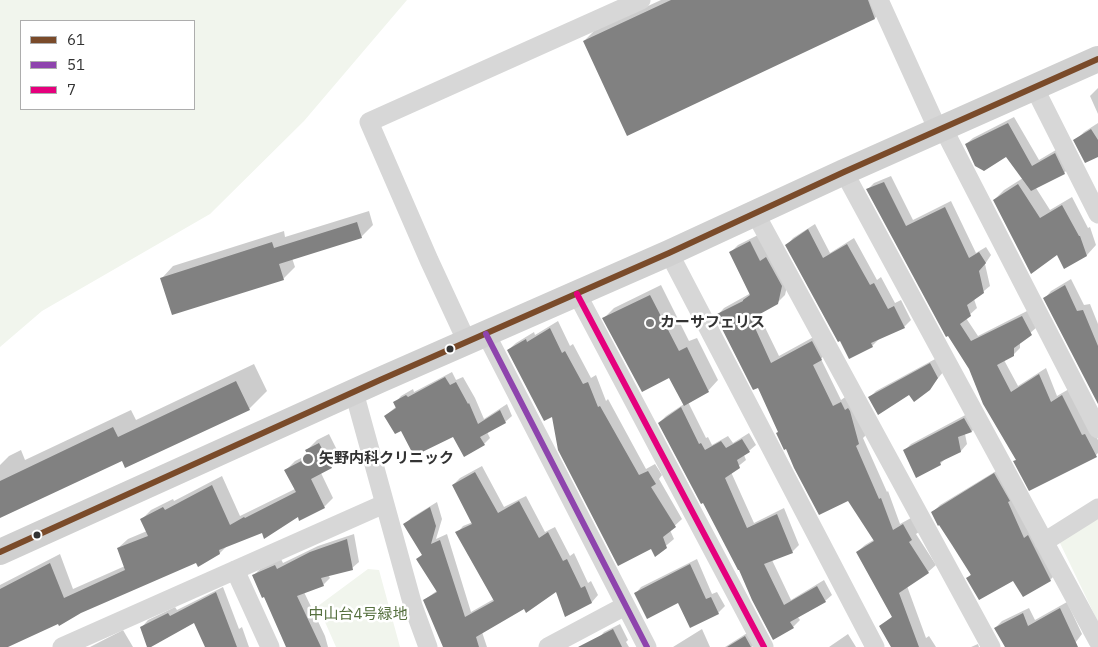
<!DOCTYPE html>
<meta charset="utf-8">
<style>
body{margin:0}
#map{position:relative;width:1098px;height:647px;overflow:hidden;background:#fff;font-family:"IBM Plex Sans",sans-serif}
canvas{display:block}
.legend{position:absolute;left:20px;top:20px;width:175px;height:90px;box-sizing:border-box;background:#fff;border:1px solid #adadad;margin:0;padding:6px 9px;list-style:none;font-size:15px;color:#333}
.legend li{display:flex;align-items:center;gap:10px;height:25px}
.legend b{width:25px;border:1px solid #adadad}
</style>
<div id="map">
<canvas width="1098" height="647"></canvas>
<ul class="legend">
<li><b style="height:6px;background:#7a4b2a"></b>61</li>
<li><b style="height:6px;background:#8e44ad"></b>51</li>
<li><b style="height:6px;background:#e5007d"></b>7</li>
</ul>
</div>
<script>
const g = document.querySelector('canvas').getContext('2d');
g.lineJoin = 'round';
function fillPath(path, color) {
  g.fillStyle = color;
  g.fill(path, 'evenodd');
}
function toPath(rows) {
  const path = new Path2D();
  for (const r of rows) {
    path.moveTo(r[0], r[1]);
    for (let i = 2; i < r.length; i += 2) path.lineTo(r[i], r[i + 1]);
  }
  return path;
}
function trace(path, color, width, dash) {
  g.strokeStyle = color;
  g.lineWidth = width;
  g.lineCap = dash ? 'butt' : 'round';
  g.setLineDash(dash || []);
  g.stroke(path);
}
function label(font, color, halo, rows, align = 'center') {
  g.font = font + ' "IBM Plex Sans","Noto Sans JP",sans-serif';
  g.lineWidth = 5;
  g.setLineDash([]);
  g.textBaseline = 'middle';
  g.strokeStyle = halo;
  g.fillStyle = color;
  for (const [text, x, y, turn = 0] of rows) {
    g.save();
    g.translate(x, y);
    g.rotate((+turn || 0) * Math.PI / 180);
    g.textAlign = isNaN(turn) ? turn : align;
    if (halo) g.strokeText(text, 0, 0);
    g.fillText(text, 0, 0);
    g.restore();
  }
}
fillPath(toPath([
 [0,0,407,0,304,121,210,214,42,311,0,347],
 [21,21,194,21,194,109,21,109],
 [1098,517,1098,622,1058,539],
 [368,569,379,570,400,647,336,647,318,606]
]), '#f1f5ed');
fillPath(toPath([
 [661,0,881,0,885,8,875,18,584,41,594,31],
 [1098,88,1098,114,1090,96],
 [1014,117,1039,160,1061,147,1071,166,1064,173,1036,188,1050,210,1072,197,1088,228,1090,227,1096,245,1087,255,1057,254,994,200,1004,190,1023,178,1007,155,966,144,973,138],
 [1098,123,1098,155,1075,141,1084,132],
 [891,176,913,220,951,201,976,253,986,247,991,255,985,264,990,286,974,299,977,308,966,318,978,336,1029,310,1037,327,1020,342,1020,348,1013,355,1004,360,1018,386,1046,368,1057,396,1069,389,1098,440,1098,453,1096,455,1017,459,971,369,868,189,874,183],
 [369,211,373,225,361,237,292,258,295,267,283,279,162,278,173,266,284,231,285,237],
 [815,224,830,253,854,238,877,280,881,277,895,303,901,300,911,320,904,327,879,339,872,346,787,245,793,238],
 [758,235,789,278,785,295,777,303,758,313,779,356,819,334,828,351,821,359,841,400,848,395,866,435,863,438,887,492,888,491,900,524,911,518,919,532,916,534,936,565,928,572,907,586,926,638,929,636,936,647,892,647,881,626,893,616,857,552,865,545,875,539,849,499,779,432,759,386,717,316,724,308,751,293,730,253,738,245],
 [1071,279,1084,305,1090,304,1098,324,1098,382,1045,298,1051,291],
 [661,285,689,341,697,338,718,380,708,391,688,402,706,438,708,437,712,445,728,436,733,443,749,433,756,445,744,455,746,460,731,472,754,523,784,508,799,545,792,552,772,560,791,600,824,580,832,595,825,601,797,616,800,620,793,627,740,568,659,423,666,416,684,404,669,377,604,318,614,308],
 [558,321,570,346,573,344,591,378,596,375,606,401,608,399,646,469,655,464,662,475,659,479,682,519,670,530,674,539,655,555,651,547,553,415,508,350,516,343,534,332,535,335],
 [937,358,944,371,929,389,910,393,870,397,876,391],
 [254,364,267,391,249,409,123,459,0,512,0,465,9,456,21,450,25,460,131,410,136,420],
 [452,372,456,380,463,377,475,398,484,419,507,404,512,416,505,422,487,432,490,438,484,444,453,436,402,429,385,416,397,406,395,403,401,396,413,389,414,392],
 [971,412,978,425,972,431,965,434,967,444,961,451,946,458,940,464,904,451,911,444],
 [329,434,341,458,331,467,321,473,333,498,324,507,299,516,228,545,220,553,196,561,0,647,0,585,60,554,73,589,125,566,118,548,128,539,147,531,142,519,151,510,173,499,174,501,222,476,240,516,295,489,286,470,295,461,309,454,307,450,317,440],
 [482,466,504,507,526,496,545,532,555,527,570,556,574,553,588,583,591,581,598,595,592,602,566,616,557,590,482,632,487,647,445,647,424,600,438,590,418,559,423,554,405,525,411,518,437,502,442,519,436,539,447,534,471,612,494,599,457,533,463,526,473,522,453,485,460,478],
 [1001,468,1057,573,1050,580,968,578,971,574,933,512,940,505],
 [354,534,359,562,352,568,328,575,330,578,323,585,304,592,325,636,328,647,290,647,254,575,260,569,281,559,283,563,318,546],
 [697,559,712,594,717,592,725,606,718,613,678,602,635,594,641,587],
 [223,587,239,629,242,627,249,647,206,647,195,622,148,647,142,627,148,620,175,607,177,610],
 [1067,602,1082,634,1072,647,1006,647,995,628,1002,621,1029,608,1035,620],
 [620,624,628,640,626,642,629,647,591,647,604,632],
 [702,629,710,647,673,647],
 [123,630,133,647,90,647],
 [752,630,758,641,752,647,725,647],
 [848,634,856,647,829,647],
 [978,644,979,647,971,647]
]), '#0003');
fillPath(toPath([
 [671,0,868,0,875,19,627,136,583,41],
 [1008,123,1032,166,1055,153,1065,174,1031,191,1006,157,984,171,975,166,965,144],
 [1091,129,1098,140,1098,157,1085,163,1073,140],
 [884,182,906,226,945,207,969,258,979,252,986,263,979,271,984,293,967,305,971,316,960,324,971,341,1022,316,1032,335,1014,348,1014,356,997,365,1011,392,1039,374,1051,402,1062,395,1082,435,1085,434,1097,457,1029,491,1013,461,1016,460,983,404,969,369,948,336,946,337,866,189],
 [1018,184,1040,218,1062,205,1079,236,1080,236,1087,256,1064,269,1057,255,1031,274,993,200],
 [357,222,362,238,279,264,284,280,172,315,160,278,272,242,274,248],
 [808,229,823,258,847,244,870,285,874,283,888,309,894,306,905,328,871,343,873,347,849,359,840,341,838,342,785,245],
 [750,241,760,261,766,257,782,286,778,304,751,319,771,363,812,341,822,360,813,365,833,406,841,402,845,410,848,408,850,411,859,444,856,446,879,499,881,498,893,530,903,524,912,540,909,542,929,573,899,593,919,647,891,647,879,626,892,617,856,552,874,541,848,501,819,515,794,468,786,449,784,450,776,433,778,432,758,388,753,390,715,315,743,301,743,300,750,295,729,252],
 [1065,285,1077,311,1083,310,1098,346,1098,404,1043,298],
 [650,295,679,351,687,347,709,392,684,406,669,378,642,392,602,318],
 [550,328,562,353,565,351,583,384,588,382,598,407,600,406,639,475,648,471,656,484,651,487,676,527,663,537,667,548,655,557,651,549,618,566,558,450,552,417,544,421,507,350,526,339,527,342],
 [930,363,938,378,930,390,914,402,909,395,878,415,868,397],
 [445,377,450,385,456,382,468,404,469,403,478,424,500,410,506,423,480,437,485,445,464,457,453,437,414,456,401,431,395,434,384,416,396,408,393,402,406,395,408,397],
 [236,381,250,410,125,468,122,461,0,518,0,481,113,427,118,437],
 [681,407,699,444,701,443,705,450,721,441,726,448,742,439,750,452,737,460,740,468,725,478,747,528,777,514,793,553,764,564,784,605,817,586,826,602,790,622,794,628,773,640,752,600,739,570,738,570,703,503,701,504,658,423],
 [964,418,972,432,958,437,961,452,940,462,941,465,916,478,903,450],
 [319,443,332,468,311,479,325,508,299,521,298,517,264,539,262,533,219,550,220,554,198,567,196,563,81,613,59,626,58,624,8,647,0,647,0,589,50,563,64,598,125,570,117,548,148,536,140,519,163,507,165,510,212,485,230,525,244,517,245,518,296,492,284,470,309,457,305,450],
 [475,472,498,513,519,501,539,538,548,532,563,561,567,559,581,588,585,586,592,603,565,617,556,592,526,613,524,609,476,637,479,647,443,647,423,600,437,592,416,559,422,555,403,524,430,507,436,526,431,544,440,540,465,617,494,601,455,532,472,524,452,485],
 [994,473,1010,501,1008,502,1024,538,1028,535,1051,581,1023,597,1013,581,979,600,966,578,971,575,952,545,939,525,938,526,931,512],
 [347,539,353,570,321,578,324,586,297,596,321,647,286,647,264,597,262,598,252,575,275,565,277,569,310,552],
 [690,564,706,599,711,597,719,614,690,628,678,603,647,619,634,593],
 [216,592,237,647,205,647,194,623,151,647,147,647,140,627,168,613,170,616],
 [1060,608,1078,647,1005,647,994,628,1023,613,1028,626],
 [613,629,622,647,578,647],
 [745,636,751,647,727,647]
]), '#818181');
trace(toPath([
 [879,0,938,130],
 [1034,87,1098,214],
 [943,128,1098,429],
 [844,172,1098,641],
 [755,213,991,647],
 [669,253,875,647],
 [577,294,764,647],
 [486,334,647,647],
 [467,342,429,260,369,122,641,0],
 [354,392,413,606,428,647],
 [1044,542,1098,508],
 [235,570,270,647],
 [62,647,384,504],
 [548,647,625,606]
]), '#d7d7d7', 19);
trace(toPath([
 [0,552,380,380,669,253,844,172,1098,59]
]), '#d0d0d0', 26);
trace(toPath([
 [0,552,380,380,669,253,844,172,1098,59]
]), '#7a4b2a', 6);
trace(toPath([
 [486,334,647,647]
]), '#8e44ad', 6);
trace(toPath([
 [577,294,764,647]
]), '#e5007d', 6);
for (const [x, y, r, color] of [
 [650,323,5,"#7a7a7a"],
 [450,349,4.5,"#333"],
 [308,459,6,"#7a7a7a"],
 [37,535,4.5,"#333"]
]) {
  const dot = new Path2D();
  dot.arc(x, y, r, 0, 2 * Math.PI);
  g.fillStyle = color;
  g.fill(dot);
  trace(dot, '#fff', 2);
}
label('bold 15px', '#333', '#fff', [
 ["カーサフェリス",660,323],
 ["矢野内科クリニック",319,459]
], 'left');
label('15px', '#56703f', '#fff', [
 ["中山台4号緑地",358,615]
]);
</script>
